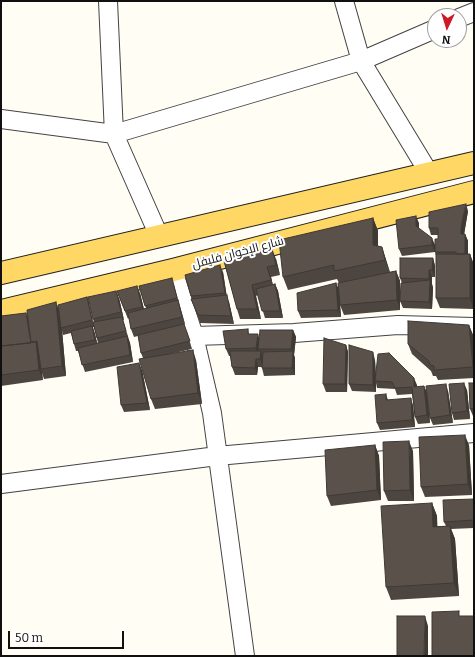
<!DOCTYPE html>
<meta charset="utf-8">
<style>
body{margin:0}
#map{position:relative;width:475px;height:657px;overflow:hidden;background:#fffdf4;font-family:Bitter,serif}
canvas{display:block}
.frame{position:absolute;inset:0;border:2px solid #101010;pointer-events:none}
.north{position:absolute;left:427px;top:8px;width:40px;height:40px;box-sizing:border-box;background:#fff;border:1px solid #9f9f9f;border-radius:50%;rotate:184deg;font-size:11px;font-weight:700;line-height:16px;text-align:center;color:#101010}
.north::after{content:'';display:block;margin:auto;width:14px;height:18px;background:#cf1925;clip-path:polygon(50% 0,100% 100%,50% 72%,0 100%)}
.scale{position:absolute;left:8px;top:631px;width:116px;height:18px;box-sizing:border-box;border:2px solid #101010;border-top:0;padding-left:5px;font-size:12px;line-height:14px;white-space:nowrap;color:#101010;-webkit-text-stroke:3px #fff;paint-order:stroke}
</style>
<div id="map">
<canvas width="475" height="657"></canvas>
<div class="frame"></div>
<div class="north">N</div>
<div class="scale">50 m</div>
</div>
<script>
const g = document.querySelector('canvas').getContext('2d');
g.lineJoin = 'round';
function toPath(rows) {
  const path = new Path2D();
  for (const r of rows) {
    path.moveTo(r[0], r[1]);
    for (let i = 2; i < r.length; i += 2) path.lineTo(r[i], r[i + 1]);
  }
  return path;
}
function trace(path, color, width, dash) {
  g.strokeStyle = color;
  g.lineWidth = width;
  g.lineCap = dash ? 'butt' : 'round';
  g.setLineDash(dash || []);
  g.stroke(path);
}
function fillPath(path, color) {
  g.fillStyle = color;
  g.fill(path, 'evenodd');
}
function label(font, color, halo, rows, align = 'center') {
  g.font = font + ' Bitter,Cairo,serif';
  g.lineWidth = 4;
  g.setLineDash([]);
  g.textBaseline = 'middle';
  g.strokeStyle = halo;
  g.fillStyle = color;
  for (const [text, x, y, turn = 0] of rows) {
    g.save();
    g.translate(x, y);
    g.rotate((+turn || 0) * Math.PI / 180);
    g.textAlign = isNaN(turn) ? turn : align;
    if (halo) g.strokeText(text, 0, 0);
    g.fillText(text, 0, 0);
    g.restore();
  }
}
const street = toPath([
 [108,1,114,134,361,61,435,29],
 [344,1,361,61,429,173],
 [459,18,474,12],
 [1,119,114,134,159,236],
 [173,270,194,336,212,413,245,656],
 [194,336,294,333,398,325,474,327],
 [1,484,217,456,474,433]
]);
const primary = toPath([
 [1,273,474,163],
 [1,311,173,270,474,192]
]);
trace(street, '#434343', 20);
trace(primary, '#212121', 24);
trace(street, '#fff', 18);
trace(primary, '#ffd764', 22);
fillPath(toPath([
 [468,211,464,234,465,234,468,241,468,254,470,254,474,265,473,309,440,308,436,298,436,255,435,252,438,239,438,235,431,235,429,228],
 [373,218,378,231,378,246,382,247,390,272,396,271,400,281,400,310,344,315,340,305,341,317,301,318,298,311,336,283,338,288,339,283,337,279,288,290,283,277],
 [419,223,419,228,435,245,435,252,402,256,399,249],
 [433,258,435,266,435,277,432,277,432,284,433,288,432,309,403,308,400,301,402,283,400,278],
 [276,259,280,275,271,277,273,285,275,284,278,291,283,318,265,318,258,295,256,296,261,319,240,319,237,309,224,261],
 [223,272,227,298,229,302,234,324,200,323,191,299,192,299,185,275],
 [174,285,185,324,182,325,187,332,192,349,170,354,196,360,202,404,155,409,151,399,143,358,141,353,138,336,134,337,131,329,129,318,128,319,117,291,140,293,144,309,146,308,139,286],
 [87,297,89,304,93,322,94,322,93,319,119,298,124,320,123,320,130,343,133,362,85,372,78,351,76,351,71,333,63,335,62,330,66,376,44,379,42,373,43,380,1,386,1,316,26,313,27,316,58,309],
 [93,327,94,327,98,343,97,343,95,334],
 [469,325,473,335,474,346,474,378,438,380,436,376,433,376,431,371,412,354,408,344],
 [248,329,249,334,259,338,293,330,296,337,294,355,295,358,295,375,264,376,262,368,262,367,258,367,257,375,235,375,232,367,230,356,229,356,226,349],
 [346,345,348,352,347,392,326,392,323,384],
 [375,360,376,375,417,385,417,387,424,386,427,393,430,423,418,424,415,417,412,394,397,395,395,389,377,388,376,383,376,392,352,391,349,384],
 [142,370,150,410,124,412,121,405],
 [474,383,474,416,473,416,470,409],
 [467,390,470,419,454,420,452,413],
 [448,391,453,423,433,425,430,418],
 [386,394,388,400,413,405,415,427,380,430,377,423],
 [375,445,379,456,381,500,331,506,327,496],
 [469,445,472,495,425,497,421,487],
 [413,451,414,501,388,501,384,491],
 [474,499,474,528,451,529,455,539,459,596,391,600,386,587,432,503,437,516,437,526,446,526,444,522]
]), '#4d4640');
fillPath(toPath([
 [466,204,468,211,464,235,461,234,461,228],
 [416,216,419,223,419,233,416,226],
 [373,218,378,231,378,259,373,245],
 [465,234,468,241,468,263,465,256],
 [432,238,435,245,435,252,432,245],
 [382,247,390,273,385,260],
 [272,249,276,259,280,275,276,265],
 [470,254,474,265,473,309,470,298],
 [433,258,435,266,435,277,432,270],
 [220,265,223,272,227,298,229,302,234,324,231,316,227,298,225,293],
 [267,267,271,277,274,291,271,280],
 [429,270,432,277,432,284,433,288,432,309,429,302,430,282,429,279],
 [396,271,400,281,400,310,397,300],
 [336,283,339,290,341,317,338,310],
 [275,284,278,291,283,318,280,311],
 [252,285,256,296,261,319,257,309],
 [137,286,140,293,145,314,142,307],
 [116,291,119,298,124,320,121,312],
 [87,297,89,304,94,327,92,320],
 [178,300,180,307,185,324,182,317],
 [56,302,60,313,61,328,62,330,66,376,62,366],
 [469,325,473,335,474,346,474,369],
 [92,326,95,334,98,347,95,340],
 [293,330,296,337,294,355,295,358,295,375,292,368,293,353,291,349],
 [258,334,260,341,258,349,259,351,258,356,256,348],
 [127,336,130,343,133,362,130,355],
 [36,342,40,353,41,369,42,373,43,380,39,370],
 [346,345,348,352,347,392,345,384],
 [193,350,196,360,202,404,198,393],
 [261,351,263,358,263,367,260,359],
 [373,352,375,360,376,381,375,381,376,383,376,392,373,385],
 [256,359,258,367,257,375,255,368],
 [139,363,142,370,150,410,147,403],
 [414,378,417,385,417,394,414,387],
 [464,383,467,390,470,419,467,411],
 [446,384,448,391,453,423,450,415],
 [424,386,427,393,430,423,427,415],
 [411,398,413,405,415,427,412,420],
 [465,435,469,445,472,495,468,484],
 [409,441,413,451,414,501,410,490],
 [375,445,379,456,381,500,377,490],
 [432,503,437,516,438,540,433,527],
 [450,526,455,539,459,596,454,583],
 [425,616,428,626,428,656,424,656]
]), '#3f3934');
const building = toPath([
 [466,204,461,228,461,234,465,234,465,254,456,254,456,252,435,252,435,239,438,239,438,228,429,228,429,212,466,204],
 [416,216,416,226,432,238,432,245,399,249,396,220,416,216],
 [373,218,373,245,382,247,385,260,334,271,334,265,283,277,279,240,373,218],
 [272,249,276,265,267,267,271,280,252,285,257,309,237,309,224,261,272,249],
 [436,254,470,254,470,298,436,298,436,254],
 [400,258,433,258,432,270,429,270,429,279,400,278,400,258],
 [220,265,225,293,191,296,185,275,220,265],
 [396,271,397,300,340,305,338,283,396,271],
 [172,278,177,298,145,306,139,286,172,278],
 [430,280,429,302,400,301,401,283,430,280],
 [336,283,338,310,298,311,297,293,336,283],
 [275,284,280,311,262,311,256,289,275,284],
 [137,286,142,307,125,311,117,291,137,286],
 [116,291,121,312,93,319,88,297,116,291],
 [227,295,231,316,198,315,191,299,227,295],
 [87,297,92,320,61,328,58,305,87,297],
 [178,300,182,317,131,329,128,313,178,300],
 [56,302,62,366,41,369,37,341,31,342,27,310,56,302],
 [26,313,31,343,1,346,1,316,26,313],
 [122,317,126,331,97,338,93,322,122,317],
 [408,321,469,325,473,367,434,370,434,366,430,365,429,361,408,344,408,321],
 [184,324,190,341,141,353,138,335,184,324],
 [92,326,95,340,74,344,71,331,92,326],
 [248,329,248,334,258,334,256,348,226,349,223,331,248,329],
 [260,330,293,330,291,349,258,349,260,330],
 [127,336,130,355,82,365,78,348,127,336],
 [324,338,346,345,345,384,323,384,324,338],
 [36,342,39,370,1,375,1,346,36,342],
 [349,345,373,352,373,385,349,384,349,345],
 [193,350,198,393,151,399,139,359,193,350],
 [230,351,261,351,260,359,256,359,255,368,232,367,230,351],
 [293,351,292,368,262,368,263,352,293,351],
 [389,353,414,378,414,387,424,386,427,415,415,417,412,387,395,388,392,382,375,381,378,354,389,353],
 [139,363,147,403,121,405,117,367,139,363],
 [464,383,467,411,452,413,449,384,464,383],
 [469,383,474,383,474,408,470,409,469,383],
 [446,384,450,415,430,418,426,386,446,384],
 [386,394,386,400,411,398,412,420,377,423,375,395,386,394],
 [465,435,468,484,421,487,419,437,465,435],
 [409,441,410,490,384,491,383,442,409,441],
 [375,445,377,490,327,496,325,450,375,445],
 [474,499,474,520,444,522,443,500,474,499],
 [432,503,433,527,450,526,454,583,386,587,381,506,432,503],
 [459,611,459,616,474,616,474,656,432,656,432,612,459,611],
 [397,616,425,616,424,656,397,656,397,616]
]);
fillPath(building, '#5a514b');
trace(building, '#3f3934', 1);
label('12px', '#101010', '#fff', [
 ["شارع الإخوان فليفل",238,253,-15]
]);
</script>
